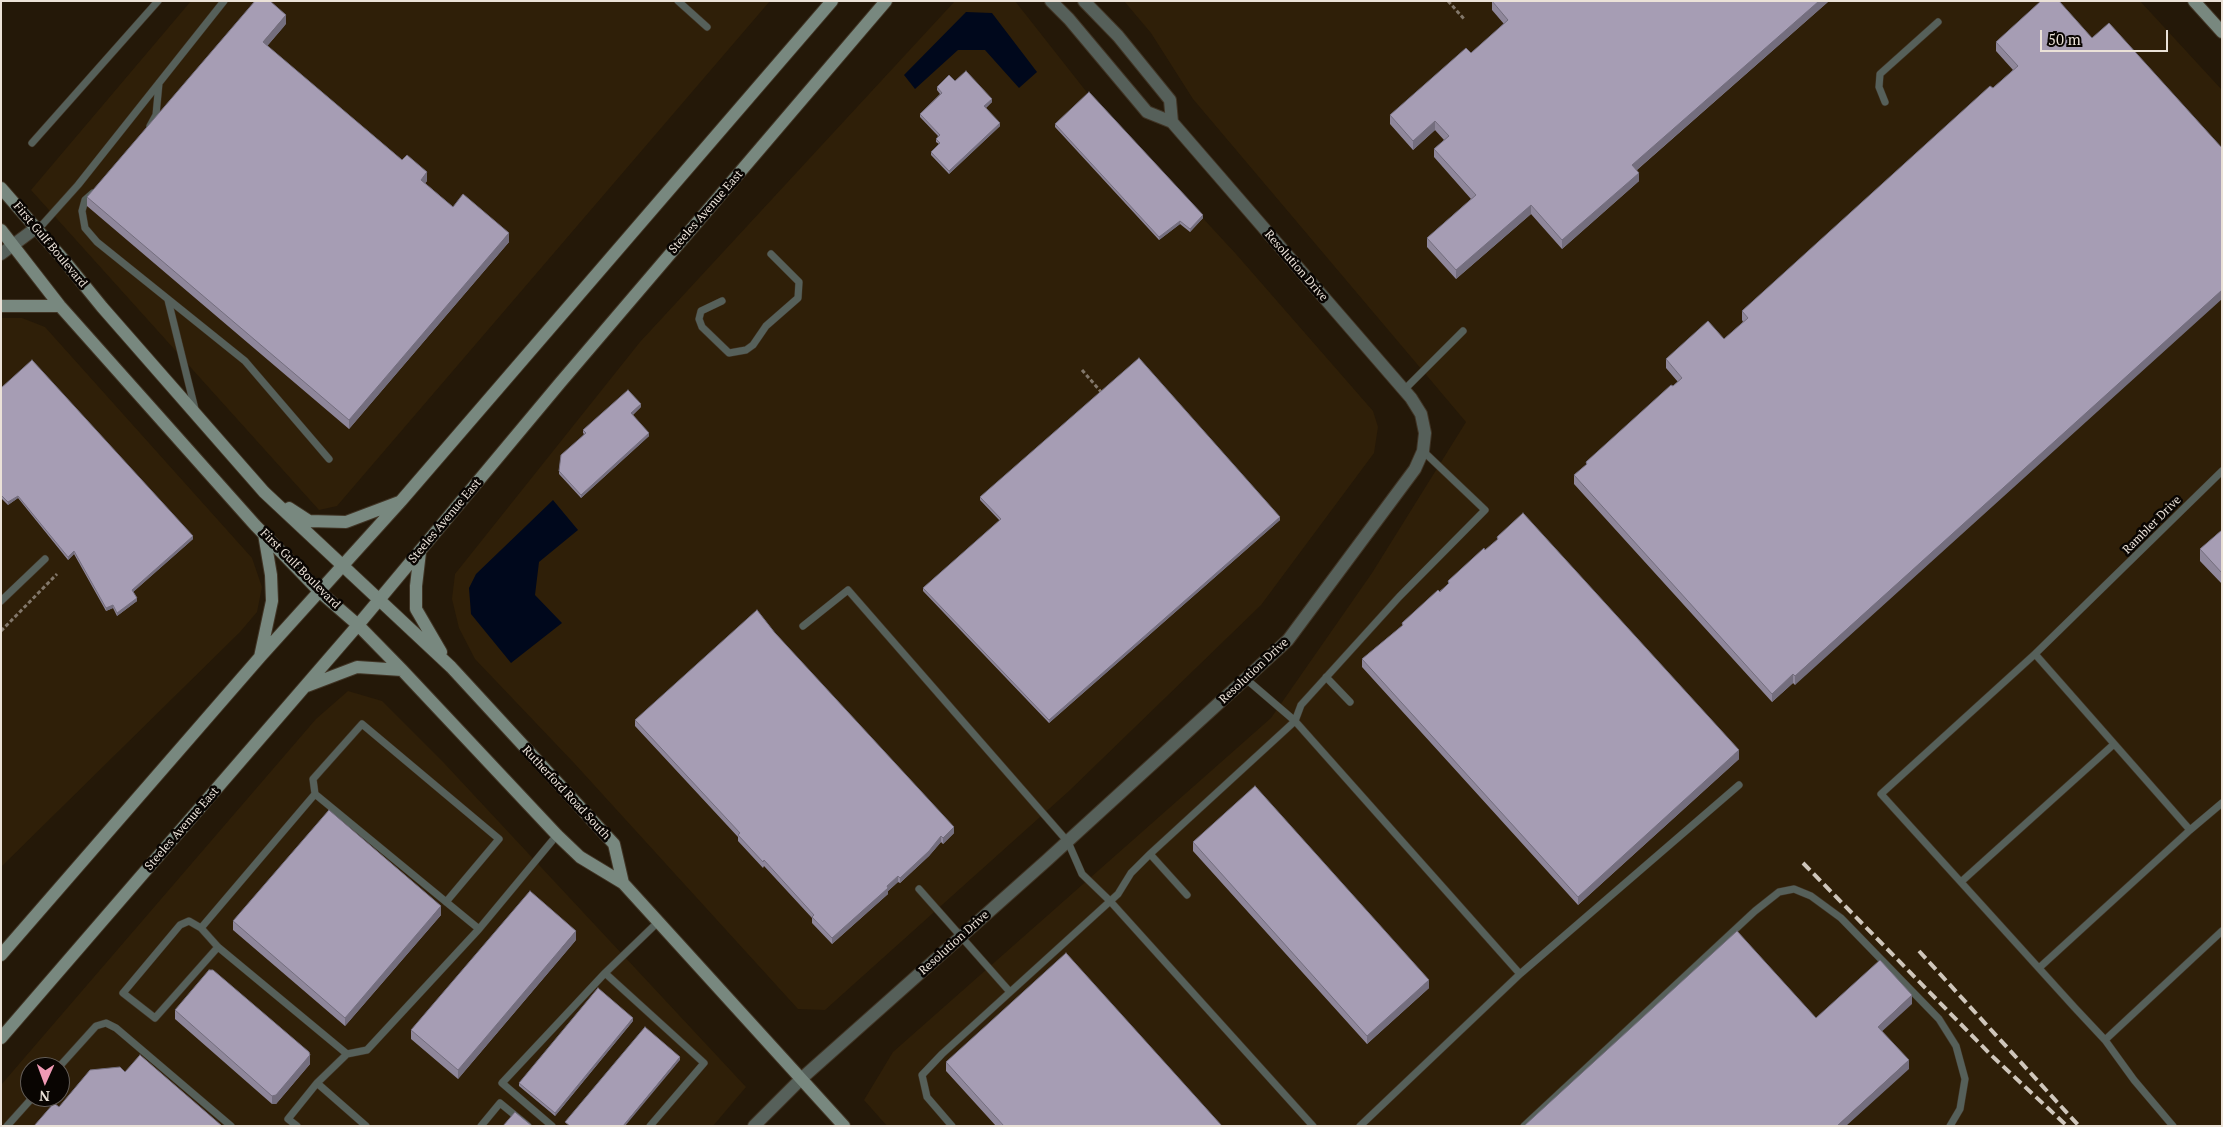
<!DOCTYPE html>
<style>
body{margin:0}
#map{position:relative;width:2223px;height:1127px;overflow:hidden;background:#241808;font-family:"PT Serif",serif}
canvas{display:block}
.frame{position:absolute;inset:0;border:2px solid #ebe2d8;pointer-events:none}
.north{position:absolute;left:20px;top:1057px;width:50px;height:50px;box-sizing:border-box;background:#090502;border:1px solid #635d58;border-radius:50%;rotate:182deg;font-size:14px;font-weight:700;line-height:20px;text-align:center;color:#ebe2d8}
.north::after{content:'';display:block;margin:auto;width:18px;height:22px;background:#f09ab5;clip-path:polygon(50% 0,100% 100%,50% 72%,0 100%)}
.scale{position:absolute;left:2040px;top:30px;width:128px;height:22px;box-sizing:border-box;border:2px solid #ebe2d8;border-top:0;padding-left:6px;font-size:15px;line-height:18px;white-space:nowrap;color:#ebe2d8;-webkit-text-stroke:4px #090502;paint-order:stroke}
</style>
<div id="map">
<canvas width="2223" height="1127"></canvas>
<div class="frame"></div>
<div class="north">N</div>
<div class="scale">50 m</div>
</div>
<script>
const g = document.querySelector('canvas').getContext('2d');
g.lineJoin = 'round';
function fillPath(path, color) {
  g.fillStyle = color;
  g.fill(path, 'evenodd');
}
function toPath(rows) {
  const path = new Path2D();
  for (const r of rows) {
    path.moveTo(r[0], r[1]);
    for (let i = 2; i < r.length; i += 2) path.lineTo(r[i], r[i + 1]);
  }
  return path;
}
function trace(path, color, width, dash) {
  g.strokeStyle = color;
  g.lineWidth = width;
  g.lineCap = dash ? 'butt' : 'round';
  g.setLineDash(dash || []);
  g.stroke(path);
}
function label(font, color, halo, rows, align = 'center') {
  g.font = font + ' "PT Serif",serif';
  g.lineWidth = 5;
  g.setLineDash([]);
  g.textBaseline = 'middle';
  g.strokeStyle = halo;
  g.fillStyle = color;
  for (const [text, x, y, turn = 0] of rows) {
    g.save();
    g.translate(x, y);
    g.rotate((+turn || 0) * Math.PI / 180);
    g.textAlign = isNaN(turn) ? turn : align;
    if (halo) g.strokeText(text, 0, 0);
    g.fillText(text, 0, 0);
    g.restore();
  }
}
fillPath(toPath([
 [191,1,770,1,337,506,319,510,31,190],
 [955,1,1015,1,1089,95,1236,254,1373,411,1378,427,1374,453,1261,605,1069,791,825,1010,798,1009,574,763,475,659,459,628,452,599,455,574,640,342],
 [1124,1,2140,1,2222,90,2222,1126,887,1126,864,1100,893,1052,1271,718,1372,573,1466,422,1193,99,1151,33],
 [1,318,22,318,45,327,252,558,262,587,257,612,240,632,1,867],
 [348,691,382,701,444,763,746,1087,713,1126,1,1126,1,1085,316,719],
 [30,1067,60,1067,60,1097,30,1097]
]), '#2f1f08');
fillPath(toPath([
 [966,12,992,13,1037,72,1019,88,985,50,958,50,915,89,904,75],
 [553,500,578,530,539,562,535,595,562,623,511,663,471,614,469,588,476,574]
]), '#00081c');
const lane = toPath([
 [678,1,707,27],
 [1885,102,1879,87,1880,74,1938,22],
 [150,126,156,115,159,83],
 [32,143,158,1],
 [93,193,85,200,82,211,85,228,97,242,245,361,329,459],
 [36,228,43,224,78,185,224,1],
 [168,300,195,409],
 [722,301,701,311,699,319,702,327,729,353,746,350,753,345,766,326,798,298,799,282,771,254],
 [1404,390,1463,331],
 [1,601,45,559],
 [803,626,848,590,1068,842,1082,874,1110,901,1313,1126],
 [2035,654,2222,471],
 [1326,677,1350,702],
 [1246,679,1295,721,1520,974],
 [2190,830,2222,803],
 [1150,854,1187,895],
 [1962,881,2114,744],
 [919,889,1010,992],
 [446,902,499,839,362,724,313,779,315,794,479,929],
 [201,928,218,947,347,1054,367,1050,479,929,557,835],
 [218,947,155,1018,123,993,180,925,189,921,201,928,315,794],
 [2039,968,2190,830,2035,654,1881,794,2075,1008,2105,1040],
 [605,973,704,1063,650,1126],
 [59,1067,96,1026,106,1023,116,1028,231,1126],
 [317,1083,366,1126],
 [7,1126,33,1097],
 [297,1126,288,1119,317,1083,347,1054],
 [481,1126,500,1103,528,1126],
 [552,1126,502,1083,605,973,658,922],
 [952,1126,927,1097,922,1075,942,1054,1118,894,1131,873,1150,854,1295,721,1301,705,1399,597,1485,510,1423,451],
 [1360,1126,1520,974,1739,785],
 [1524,1126,1755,911,1779,892,1794,889,1811,896,1841,918,1939,1019,1956,1046,1965,1079,1960,1109,1950,1126],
 [2173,1126,2134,1080,2105,1040,2222,931]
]);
const street = toPath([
 [1084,1,1118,36,1170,100,1172,122],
 [1,254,36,228],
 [754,1126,801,1079,1046,861,1288,640,1415,469,1423,451,1425,433,1421,414,1411,398,1172,122,1147,112,1069,19,1051,1]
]);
const secondary = toPath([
 [2194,1,2222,32],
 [1,188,63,259,102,307,264,492,451,667,614,844,623,883,844,1126],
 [1,230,60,306,255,525,320,592,358,625,402,670,557,835,580,857,623,883],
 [1,306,60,306],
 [289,508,309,521,346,522,399,502],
 [420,552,416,586,416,609,441,652],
 [260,657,272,601,271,575,264,534],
 [307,686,357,667,402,670],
 [1,955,260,657,401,501,832,1],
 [1,1038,358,625,560,383,886,1]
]);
trace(lane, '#403425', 8);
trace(street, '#403425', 14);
trace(secondary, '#403425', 14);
trace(toPath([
 [1448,1,1465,20],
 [1082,370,1102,393],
 [1,631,57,574]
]), '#82776a', 3, [4, 2.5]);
trace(lane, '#56605a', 7);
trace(street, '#56605a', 12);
trace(secondary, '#78887f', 12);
trace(toPath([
 [1803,863,1991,1055,2067,1126],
 [1919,951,2079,1126]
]), '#cfc6bb', 4, [10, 5]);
fillPath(toPath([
 [1492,1,1829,1,1637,170,1639,181,1562,249,1531,214,1456,279,1427,247,1427,238,1471,199,1434,157,1434,149,1444,140,1435,130,1413,150,1390,124,1390,115,1471,53,1504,24,1492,10],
 [2041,1,1795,685,1793,683,1772,702,1574,484,1574,475,1586,465,1586,462,1678,382,1666,368,1666,359,1724,339,1743,322,1742,320,1742,311,2013,70,1996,51,1996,42],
 [286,24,267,46,402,160,427,181,425,183,453,207,509,242,349,429,87,206,87,197],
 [955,81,992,102,986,108,1000,126,949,174,931,155,931,152,939,144,936,142,936,139,938,136,920,117,920,114,940,94,937,90,937,87],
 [1055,124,1203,218,1190,232,1180,224,1159,240,1055,127],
 [1,388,193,539,133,592,137,601,117,616,113,608,106,611,74,554,68,560,18,498,8,505,1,498],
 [641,407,633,415,649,436,581,498,559,474,559,471,584,434,583,433,583,430],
 [980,497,1280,520,1049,723,923,591,923,588,1000,521,980,500],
 [2222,530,2222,584,2200,561,2200,549],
 [1497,537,1739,759,1578,905,1362,667,1362,659,1402,626,1402,623,1448,584,1448,581,1497,541],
 [775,633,954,833,943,844,941,842,929,856,900,883,898,882,888,891,888,894,832,944,812,923,812,918,764,866,763,868,738,841,738,837,635,726,635,720],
 [1193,842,1429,988,1367,1044,1193,851],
 [441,915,345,1026,233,930,233,921],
 [576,940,458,1079,411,1039,411,1030],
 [175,1010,310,1064,276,1104,272,1104,175,1019],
 [633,1021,555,1116,519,1086,519,1083],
 [946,1062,1222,1126,996,1126,946,1071]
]), '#8f879b');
fillPath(toPath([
 [1819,1,1829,1,1632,174,1632,165],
 [286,15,286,24,263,51,263,42],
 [992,99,992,102,984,109,984,106],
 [1435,121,1435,130,1413,150,1413,141],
 [1000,123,1000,126,949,174,949,171],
 [427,172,427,181,421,188,421,180],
 [1639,173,1639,181,1562,249,1562,240],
 [1531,205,1531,214,1456,279,1456,270],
 [1203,215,1203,218,1190,232,1190,229],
 [1180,221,1180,224,1159,240,1159,237],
 [509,233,509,242,349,429,349,420],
 [2222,287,2222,299,1795,685,1795,676],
 [641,404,641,407,631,416,631,413],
 [649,433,649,436,581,498,581,495],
 [18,496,18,498,8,505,8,502],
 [1280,517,1280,520,1049,723,1049,720],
 [193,536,193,539,132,593,132,590],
 [74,551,74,554,68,560,68,557],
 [137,598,137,601,117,616,117,613],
 [113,605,113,608,106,611,106,608],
 [1793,674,1793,683,1772,702,1772,694],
 [1739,750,1739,759,1578,905,1578,897],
 [954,827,954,833,943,844,943,838],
 [941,836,941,842,929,856,900,883,900,878],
 [898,876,898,882,888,891,888,894,832,944,832,938],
 [441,906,441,915,345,1026,345,1018],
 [576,931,576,940,458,1079,458,1070],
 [1429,980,1429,988,1367,1044,1367,1036],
 [1912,995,1912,1004,1878,1035,1878,1027],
 [633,1018,633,1021,555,1116,555,1113],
 [310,1055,310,1064,276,1104,272,1104,272,1096],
 [680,1057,680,1060,625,1126,623,1126],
 [1909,1060,1909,1069,1846,1126,1837,1126]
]), '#746e7e');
const building = toPath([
 [255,1,270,1,286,15,263,42,402,160,407,155,427,172,421,180,453,207,463,194,509,233,349,420,87,197,255,1],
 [1492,1,1819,1,1632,165,1639,173,1562,240,1531,205,1456,270,1427,238,1476,195,1434,149,1449,136,1435,121,1413,141,1390,115,1466,48,1471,53,1508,20,1492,1],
 [2041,1,2059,1,2092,38,2109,23,2222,148,2222,290,1795,676,1793,674,1772,694,1574,475,1587,464,1586,462,1671,385,1673,386,1682,378,1666,359,1708,321,1724,339,1748,318,1742,311,1990,86,1993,88,2018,66,1996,42,2041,1],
 [966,71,992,99,984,106,1000,123,949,171,931,152,940,143,936,139,940,135,920,114,942,93,937,87,949,75,955,81,966,71],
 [1089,92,1203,215,1190,229,1180,221,1159,237,1055,124,1089,92],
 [1139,358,1280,517,1049,720,923,588,1001,519,980,497,1139,358],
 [32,360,193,536,132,590,137,598,117,613,113,605,106,608,74,551,68,557,18,496,8,502,1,495,1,388,32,360],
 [628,390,641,404,631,413,649,433,581,495,559,471,561,455,586,433,583,430,628,390],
 [1523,513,1739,750,1578,897,1362,659,1403,625,1402,623,1438,590,1440,592,1449,583,1448,581,1484,548,1485,550,1498,539,1497,537,1523,513],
 [2222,530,2222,573,2200,549,2222,530],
 [757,610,775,633,954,827,943,838,941,836,929,851,900,878,898,876,887,886,888,888,832,938,812,917,814,915,764,860,763,862,738,835,740,833,635,720,757,610],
 [1255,786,1429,980,1367,1036,1193,842,1255,786],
 [329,810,441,906,345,1018,233,921,329,810],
 [530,891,576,931,458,1070,411,1030,530,891],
 [1737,931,1816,1018,1880,960,1912,995,1878,1027,1909,1060,1837,1126,1524,1126,1737,931],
 [1066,953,1222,1126,1004,1126,946,1062,1066,953],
 [209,970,213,970,309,1052,310,1055,276,1095,272,1096,175,1010,209,970],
 [598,988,633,1018,555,1113,519,1083,598,988],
 [645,1027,680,1057,623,1126,570,1126,565,1122,645,1027],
 [140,1055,222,1126,34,1126,54,1103,59,1107,90,1070,120,1067,125,1072,140,1055],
 [515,1112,532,1126,503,1126,515,1112]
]);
fillPath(building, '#a69db4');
trace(building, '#746e7e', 1);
label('12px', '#ebe2d8', '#090502', [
 ["Steeles Avenue East",706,212,-49],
 ["First Gulf Boulevard",50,245,50],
 ["Resolution Drive",1296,266,49],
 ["Steeles Avenue East",445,521,-50],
 ["Rambler Drive",2152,525,-45],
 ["First Gulf Boulevard",300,569,45],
 ["Resolution Drive",1254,671,-43],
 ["Rutherford Road South",566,793,47],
 ["Steeles Avenue East",182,829,-49],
 ["Resolution Drive",954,943,-42]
]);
</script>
